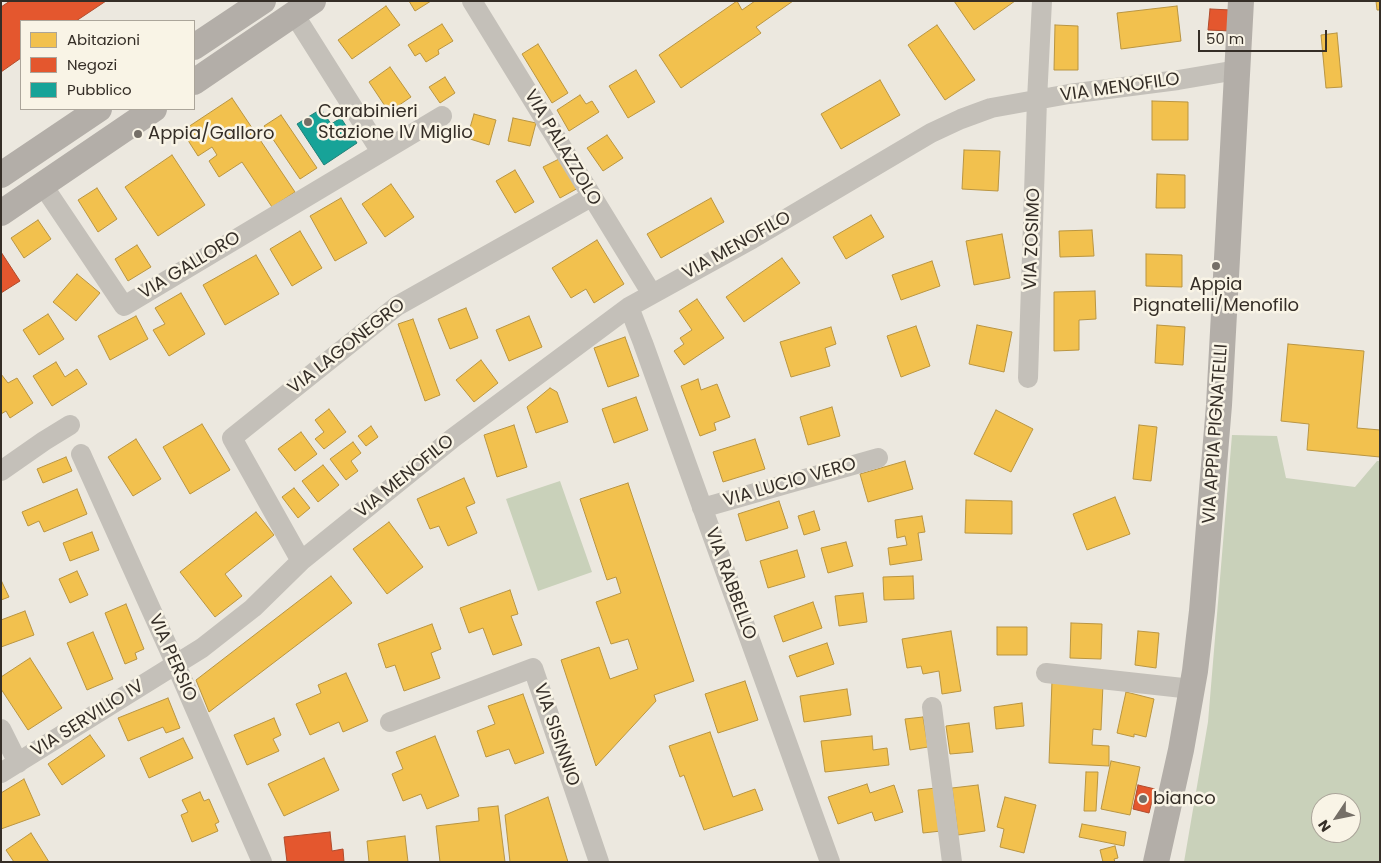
<!DOCTYPE html>
<style>
body{margin:0}
#map{position:relative;width:1381px;height:863px;overflow:hidden;background:#ece8df;font-family:Poppins,sans-serif}
canvas{display:block}
.frame{position:absolute;inset:0;border:2px solid #352e27;pointer-events:none}
.legend{position:absolute;left:20px;top:20px;width:175px;height:90px;box-sizing:border-box;background:#f9f4e6;border:1px solid #aba59a;margin:0;padding:6px 9px;list-style:none;font-size:15px;color:#352e27}
.legend li{display:flex;align-items:center;gap:10px;height:25px}
.legend b{width:25px;border:1px solid #aba59a}
.north{position:absolute;left:1311px;top:793px;width:50px;height:50px;box-sizing:border-box;background:#f9f4e6;border:1px solid #aba59a;border-radius:50%;rotate:236deg;font-size:14px;font-weight:700;line-height:20px;text-align:center;color:#352e27}
.north::after{content:'';display:block;margin:auto;width:18px;height:22px;background:#756f67;clip-path:polygon(50% 0,100% 100%,50% 72%,0 100%)}
.scale{position:absolute;left:1198px;top:30px;width:129px;height:22px;box-sizing:border-box;border:2px solid #352e27;border-top:0;padding-left:6px;font-size:15px;line-height:18px;white-space:nowrap;color:#352e27;-webkit-text-stroke:4px #f9f4e6;paint-order:stroke}
</style>
<div id="map">
<canvas width="1381" height="863"></canvas>
<div class="frame"></div>
<ul class="legend">
<li><b style="height:14px;background:#f2c14e"></b>Abitazioni</li>
<li><b style="height:14px;background:#e4572e"></b>Negozi</li>
<li><b style="height:14px;background:#17a398"></b>Pubblico</li>
</ul>
<div class="north">N</div>
<div class="scale">50 m</div>
</div>
<script>
const g = document.querySelector('canvas').getContext('2d');
g.lineJoin = 'round';
function fillPath(path, color) {
  g.fillStyle = color;
  g.fill(path, 'evenodd');
}
function toPath(rows) {
  const path = new Path2D();
  for (const r of rows) {
    path.moveTo(r[0], r[1]);
    for (let i = 2; i < r.length; i += 2) path.lineTo(r[i], r[i + 1]);
  }
  return path;
}
function trace(path, color, width, dash) {
  g.strokeStyle = color;
  g.lineWidth = width;
  g.lineCap = dash ? 'butt' : 'round';
  g.setLineDash(dash || []);
  g.stroke(path);
}
function label(font, color, halo, rows, align = 'center') {
  g.font = font + ' Poppins,sans-serif';
  g.lineWidth = 5;
  g.setLineDash([]);
  g.textBaseline = 'middle';
  g.strokeStyle = halo;
  g.fillStyle = color;
  for (const [text, x, y, turn = 0] of rows) {
    g.save();
    g.translate(x, y);
    g.rotate((+turn || 0) * Math.PI / 180);
    g.textAlign = isNaN(turn) ? turn : align;
    if (halo) g.strokeText(text, 0, 0);
    g.fillText(text, 0, 0);
    g.restore();
  }
}
fillPath(toPath([
 [1232,435,1277,436,1286,478,1355,487,1377,461,1380,461,1380,862,1184,862,1208,722],
 [1321,803,1351,803,1351,833,1321,833],
 [560,481,592,572,538,591,506,499]
]), '#c9d1ba');
const homes = toPath([
 [409,1,431,1,415,11,409,1],
 [737,1,742,10,755,1,793,1,756,27,761,33,681,88,659,55,737,1],
 [954,1,1015,1,974,30,954,1],
 [1376,1,1380,1,1380,10,1377,10,1376,1],
 [386,6,400,25,352,59,338,40,386,6],
 [1177,6,1181,41,1121,49,1117,13,1177,6],
 [442,24,453,41,438,50,439,54,426,62,420,53,415,56,408,45,442,24],
 [937,25,975,80,945,100,908,45,937,25],
 [1055,25,1078,26,1078,70,1054,70,1055,25],
 [1337,33,1342,87,1326,88,1321,35,1337,33],
 [538,44,568,93,552,103,522,54,538,44],
 [390,67,411,97,389,112,369,82,390,67],
 [636,70,655,102,628,118,609,86,636,70],
 [445,77,455,93,440,103,429,87,445,77],
 [880,80,900,115,841,149,821,114,880,80],
 [580,95,586,104,592,101,599,112,569,131,557,110,580,95],
 [232,98,295,192,272,207,242,162,219,177,209,161,217,155,212,147,198,156,182,131,232,98],
 [1152,101,1188,102,1188,140,1152,140,1152,101],
 [474,114,496,120,489,145,467,138,474,114],
 [281,115,317,168,300,179,264,126,281,115],
 [513,118,536,123,530,146,508,141,513,118],
 [607,135,623,158,603,171,587,148,607,135],
 [964,150,1000,151,998,191,962,189,964,150],
 [172,155,205,205,158,236,125,187,172,155],
 [563,157,580,187,560,198,543,167,563,157],
 [515,170,534,202,515,213,496,181,515,170],
 [1157,174,1185,175,1185,208,1156,208,1157,174],
 [391,184,414,217,385,237,362,204,391,184],
 [97,188,117,219,98,232,78,200,97,188],
 [341,198,367,243,335,261,310,216,341,198],
 [711,198,724,222,661,258,647,234,711,198],
 [871,215,884,237,846,259,833,237,871,215],
 [38,220,51,239,24,258,11,238,38,220],
 [1092,230,1094,256,1060,257,1059,231,1092,230],
 [300,231,322,268,292,286,270,249,300,231],
 [1002,234,1010,278,974,285,966,241,1002,234],
 [597,240,624,284,594,303,586,289,571,298,552,268,597,240],
 [137,245,151,267,128,281,115,259,137,245],
 [1146,254,1182,255,1182,287,1146,286,1146,254],
 [256,255,279,294,225,325,203,285,256,255],
 [782,258,800,283,744,322,726,297,782,258],
 [932,261,940,286,901,300,892,275,932,261],
 [77,274,100,293,76,321,53,302,77,274],
 [1095,291,1096,319,1079,320,1079,350,1054,351,1054,292,1095,291],
 [181,293,205,334,169,356,153,330,165,324,155,308,181,293],
 [697,299,724,338,684,365,674,351,684,344,680,338,692,330,679,311,697,299],
 [466,308,478,338,450,349,438,319,466,308],
 [48,314,64,339,39,355,23,330,48,314],
 [136,316,148,339,110,360,98,336,136,316],
 [529,316,542,347,509,361,496,330,529,316],
 [413,319,440,395,425,401,398,324,413,319],
 [977,325,1012,332,1004,372,969,364,977,325],
 [1157,325,1185,327,1183,365,1155,363,1157,325],
 [916,326,930,366,901,377,887,336,916,326],
 [831,327,836,344,825,348,830,366,791,377,780,342,831,327],
 [625,337,639,376,608,387,594,348,625,337],
 [1288,344,1364,351,1357,428,1380,430,1380,457,1307,450,1309,424,1281,421,1288,344],
 [481,360,498,383,474,402,456,380,481,360],
 [56,362,65,377,77,369,87,384,52,406,33,376,56,362],
 [1,374,8,383,17,378,33,403,10,418,6,411,1,414,1,374],
 [698,379,701,390,717,384,730,417,714,423,716,430,700,436,681,386,698,379],
 [550,388,557,392,568,422,536,433,527,407,550,388],
 [636,397,648,430,614,443,602,409,636,397],
 [832,407,840,436,808,445,800,417,832,407],
 [329,409,346,432,324,449,315,439,324,432,315,420,329,409],
 [996,410,1033,429,1011,472,974,454,996,410],
 [202,424,230,470,190,494,163,447,202,424],
 [514,425,527,467,497,477,484,435,514,425],
 [1139,425,1157,427,1151,481,1133,479,1139,425],
 [371,426,378,437,366,446,358,436,371,426],
 [301,432,317,454,295,471,278,449,301,432],
 [136,439,161,479,133,496,108,457,136,439],
 [755,439,765,469,723,482,713,452,755,439],
 [353,442,361,453,351,461,358,471,346,480,330,459,353,442],
 [66,457,72,471,43,483,37,469,66,457],
 [905,461,913,489,868,502,860,474,905,461],
 [323,465,339,485,318,502,302,481,323,465],
 [464,478,475,503,466,507,477,533,448,546,439,526,430,529,417,499,464,478],
 [628,483,694,681,654,695,656,701,596,766,561,660,599,647,610,679,638,669,628,639,611,644,596,602,621,593,616,577,607,580,580,499,628,483],
 [294,488,310,508,298,518,282,497,294,488],
 [77,489,87,514,44,532,39,521,28,526,22,512,77,489],
 [1115,497,1130,534,1087,550,1073,514,1115,497],
 [966,500,1012,501,1012,534,965,533,966,500],
 [779,501,788,528,746,541,738,514,779,501],
 [814,511,820,530,804,535,798,516,814,511],
 [256,512,274,535,225,574,242,596,215,617,180,572,256,512],
 [922,516,925,532,918,533,922,560,890,565,888,548,907,545,905,536,897,538,895,520,922,516],
 [389,522,423,567,387,594,353,549,389,522],
 [92,532,99,550,70,561,63,543,92,532],
 [846,542,853,566,828,573,821,548,846,542],
 [797,550,805,577,768,588,760,561,797,550],
 [77,571,88,595,70,603,59,579,77,571],
 [331,576,352,603,209,712,196,680,331,576],
 [913,576,914,599,884,600,883,577,913,576],
 [1,580,9,597,1,600,1,580],
 [510,590,518,614,511,616,522,645,493,655,483,628,469,633,460,608,510,590],
 [863,593,867,622,839,626,835,596,863,593],
 [813,602,822,628,783,642,774,616,813,602],
 [126,604,144,649,135,653,137,659,125,664,105,613,126,604],
 [25,611,34,635,1,647,1,620,25,611],
 [1071,623,1102,624,1101,659,1070,658,1071,623],
 [432,624,441,649,431,653,440,678,404,691,395,665,386,668,378,644,432,624],
 [997,627,1027,627,1027,655,997,655,997,627],
 [951,631,961,691,942,694,939,671,923,674,921,666,907,668,902,639,951,631],
 [1138,631,1159,633,1156,668,1135,665,1138,631],
 [93,632,113,679,87,690,67,643,93,632],
 [827,643,834,664,797,677,789,656,827,643],
 [30,658,62,708,28,730,1,689,1,677,30,658],
 [346,673,368,721,343,732,339,722,310,735,296,704,321,693,318,685,346,673],
 [745,681,758,720,718,733,705,694,745,681],
 [1052,681,1103,684,1101,730,1093,729,1092,745,1109,746,1109,766,1049,763,1052,681],
 [847,689,851,715,804,722,800,696,847,689],
 [1126,692,1154,699,1146,737,1134,734,1134,737,1117,733,1126,692],
 [523,694,544,753,515,764,509,749,486,757,477,731,495,724,488,706,523,694],
 [168,698,180,728,166,733,163,727,128,741,118,718,168,698],
 [1022,703,1024,726,996,729,994,707,1022,703],
 [923,717,928,747,910,750,905,719,923,717],
 [274,718,281,735,273,739,279,751,247,765,234,735,274,718],
 [969,723,973,752,950,754,946,726,969,723],
 [710,732,733,797,755,789,763,810,704,830,684,775,680,777,669,746,710,732],
 [90,735,105,756,62,785,48,764,90,735],
 [435,736,459,796,427,809,421,794,403,801,392,774,403,769,396,752,435,736],
 [872,736,873,750,887,748,889,765,825,772,821,741,872,736],
 [183,738,193,758,149,778,140,758,183,738],
 [324,758,339,790,284,816,268,784,324,758],
 [1111,761,1140,767,1130,815,1101,809,1111,761],
 [1086,772,1098,772,1096,811,1084,811,1086,772],
 [24,779,40,815,1,829,1,793,24,779],
 [867,784,870,793,894,785,903,812,875,821,872,812,838,824,828,797,867,784],
 [978,785,985,831,958,835,952,788,978,785],
 [936,788,941,831,923,833,918,790,936,788],
 [200,792,204,801,209,799,219,822,215,824,218,831,192,842,181,815,188,812,182,800,200,792],
 [548,797,568,862,510,862,505,815,548,797],
 [1005,797,1036,805,1024,853,1000,847,1004,829,997,827,1005,797],
 [498,806,505,862,440,862,436,826,479,821,478,808,498,806],
 [1082,824,1126,832,1124,846,1079,837,1082,824],
 [31,833,49,862,14,862,6,850,31,833],
 [405,836,408,862,369,862,367,841,405,836],
 [1115,846,1118,858,1114,859,1115,862,1103,862,1100,850,1115,846]
]);
fillPath(homes, '#f2c14e');
trace(homes, '#b99542', 1);
const shops = toPath([
 [10,1,106,1,76,21,21,21,21,58,1,72,1,7,10,1],
 [1210,9,1231,10,1230,31,1208,30,1210,9],
 [1,252,20,281,1,293,1,252],
 [1138,785,1155,789,1149,813,1133,809,1138,785],
 [330,832,332,851,343,849,344,862,287,862,284,837,330,832]
]);
fillPath(shops, '#e4572e');
trace(shops, '#b04b2c', 1);
const public = toPath([
 [321,109,331,124,341,118,357,143,324,165,297,124,321,109]
]);
fillPath(public, '#17a398');
trace(public, '#208076', 1);
trace(toPath([
 [472,1,652,294],
 [294,14,381,152],
 [42,184,124,306,442,116],
 [629,307,643,343,830,862],
 [1028,378,1037,100,1042,1],
 [81,454,176,665,262,862],
 [1,471,44,441,70,425],
 [702,508,878,458],
 [301,561,232,438,397,306,591,197],
 [1046,673,1192,689],
 [932,707,952,862],
 [390,722,533,668,599,862],
 [1,729,18,763],
 [1,773,202,648,253,608,301,561,453,438,629,307,752,239,931,133,961,119,991,108,1069,94,1178,80,1237,70]
]), '#c4c0b9', 20);
trace(toPath([
 [194,47,263,1],
 [194,82,313,1],
 [1,175,99,109],
 [1,213,154,109],
 [1156,862,1181,750,1195,671,1202,611,1219,405,1241,1]
]), '#b3aea8', 26);
for (const [x, y, r, color] of [
 [308,122,5,"#756f67"],
 [138,134,5,"#756f67"],
 [1216,266,5,"#756f67"],
 [1143,799,5,"#756f67"]
]) {
  const dot = new Path2D();
  dot.arc(x, y, r, 0, 2 * Math.PI);
  g.fillStyle = color;
  g.fill(dot);
  trace(dot, '#f9f4e6', 2);
}
label('18px', '#352e27', '#f9f4e6', [
 ["VIA MENOFILO",1120,88,-8],
 ["VIA PALAZZOLO",562,148,59],
 ["VIA ZOSIMO",1033,239,-88],
 ["VIA MENOFILO",737,246,-29],
 ["VIA GALLORO",190,266,-31],
 ["VIA LAGONEGRO",347,347,-38],
 ["VIA APPIA PIGNATELLI",1216,434,-86],
 ["VIA MENOFILO",405,477,-39],
 ["VIA LUCIO VERO",790,483,-16],
 ["VIA RABBELLO",730,584,70],
 ["VIA PERSIO",172,658,66],
 ["VIA SERVILIO IV",88,719,-32],
 ["VIA SISINNIO",556,735,71]
]);
label('18px', '#352e27', '#f9f4e6', [
 ["Carabinieri",318,112],
 ["Stazione IV Miglio",318,133],
 ["Appia/Galloro",148,134],
 ["Appia",1216,285,"center"],
 ["Pignatelli/Menofilo",1216,306,"center"],
 ["bianco",1153,799]
], 'left');
</script>
